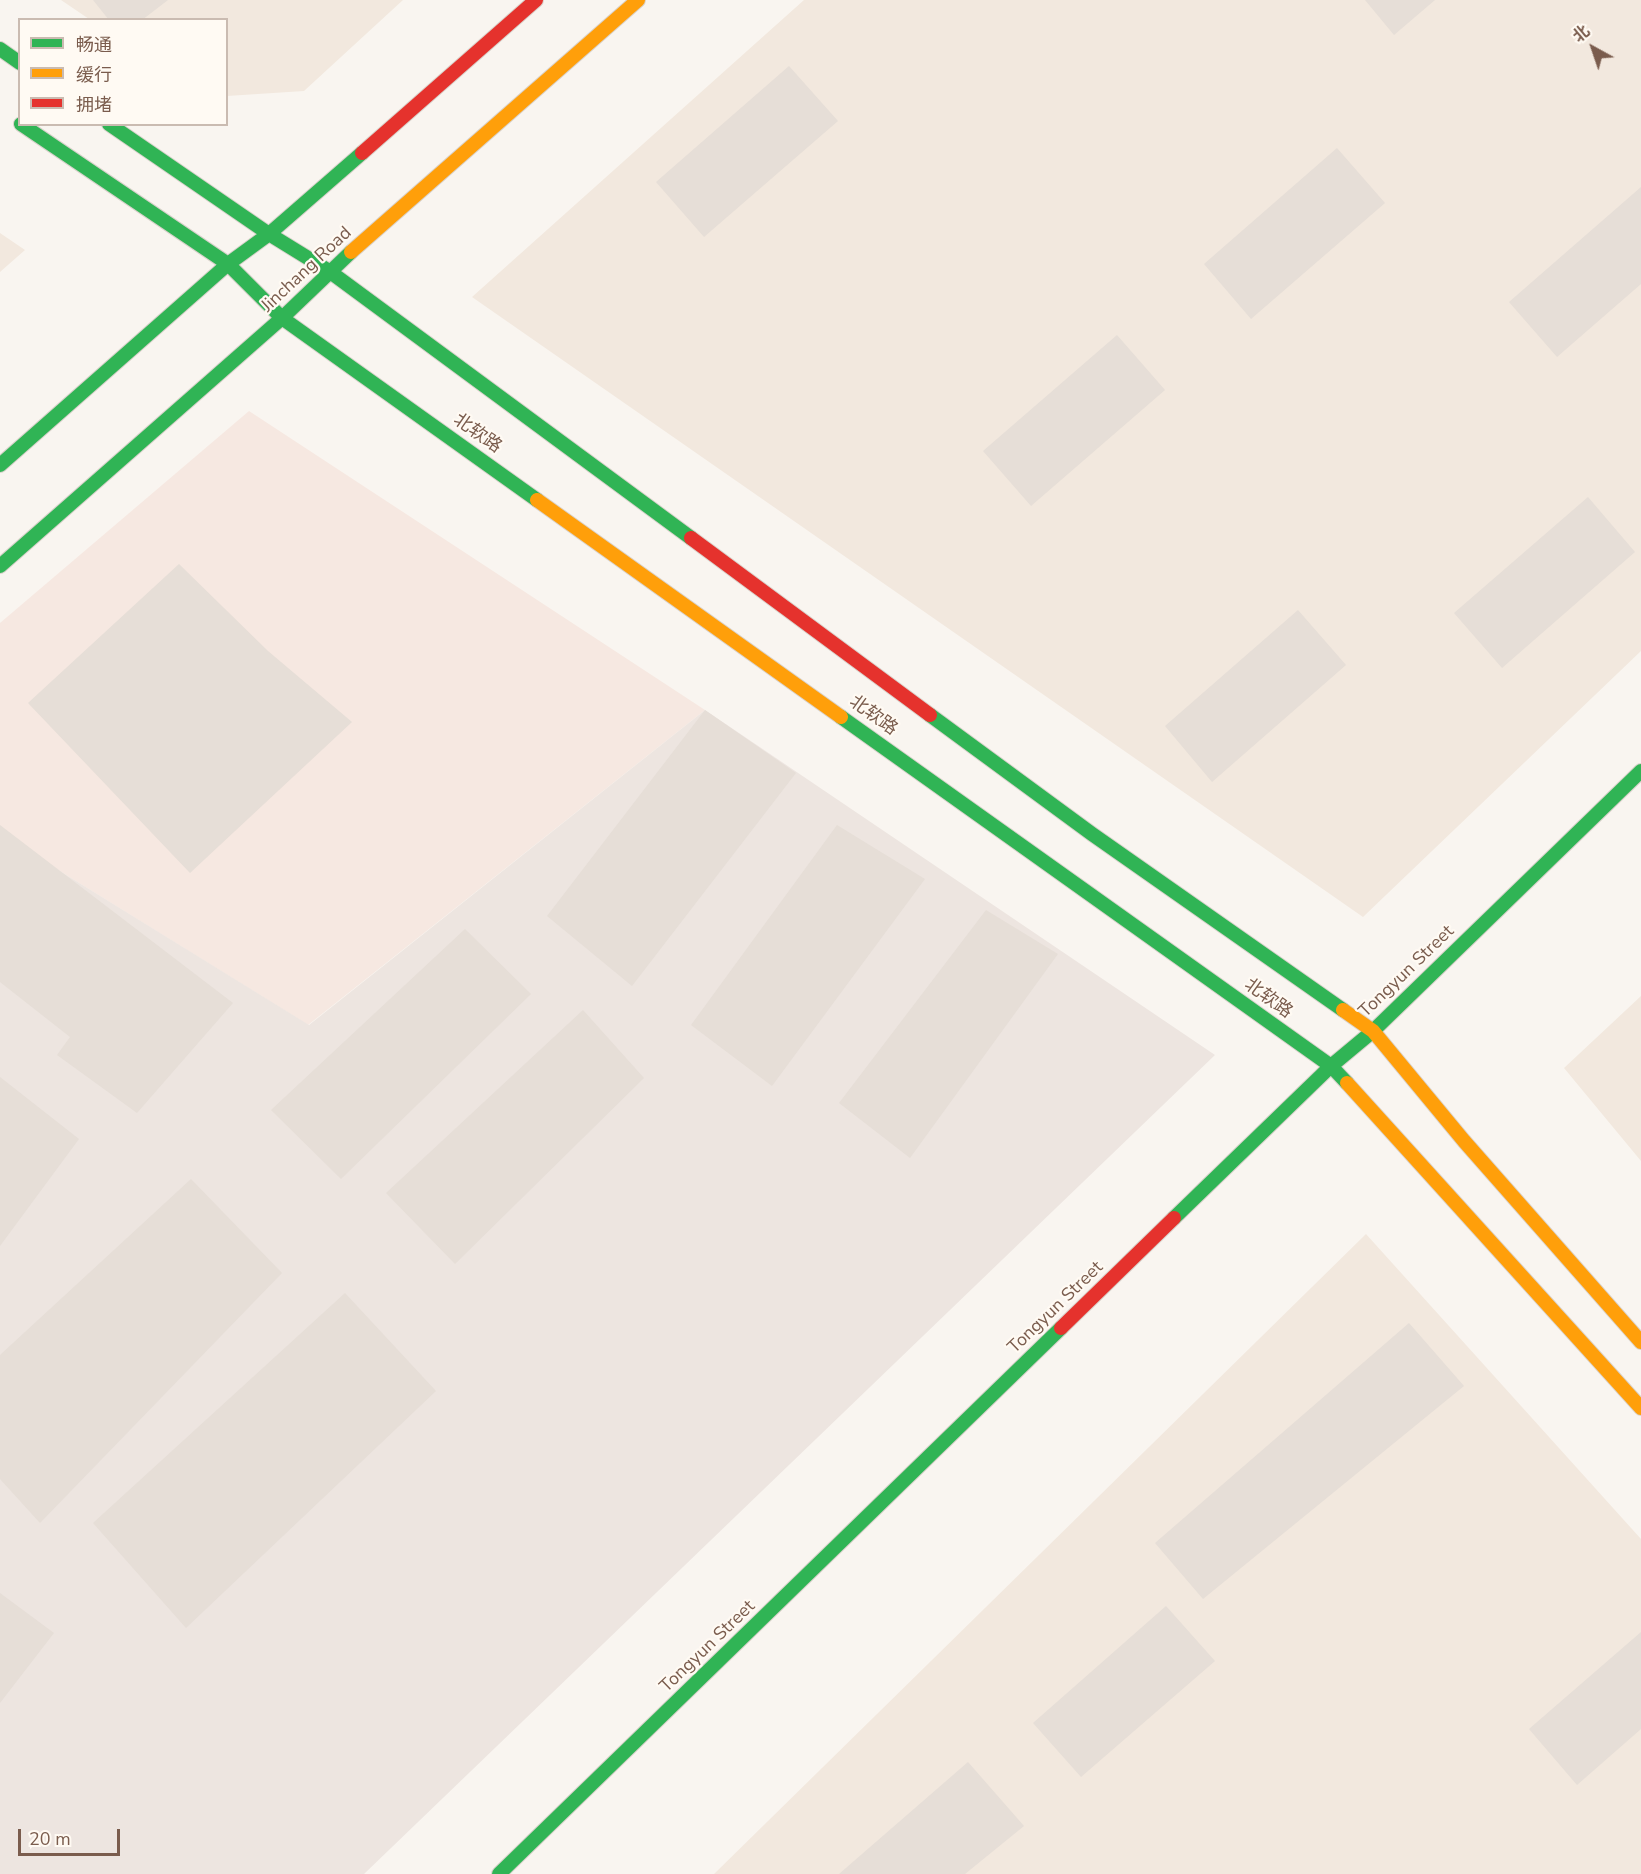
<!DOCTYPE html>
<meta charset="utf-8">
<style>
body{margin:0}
#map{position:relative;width:1641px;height:1874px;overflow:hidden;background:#f9f5f0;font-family:"Nunito Sans","Noto Sans SC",sans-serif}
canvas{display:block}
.legend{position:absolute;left:18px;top:18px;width:210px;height:108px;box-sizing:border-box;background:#fffaf3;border:2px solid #cabbb1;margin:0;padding:8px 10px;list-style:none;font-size:18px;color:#7a5c4d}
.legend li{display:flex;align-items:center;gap:12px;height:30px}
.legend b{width:30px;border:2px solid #cabbb1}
.north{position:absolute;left:1563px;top:18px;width:60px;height:60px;-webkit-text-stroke:4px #fffaf3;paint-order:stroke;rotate:320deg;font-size:16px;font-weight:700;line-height:24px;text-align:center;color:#7a5c4d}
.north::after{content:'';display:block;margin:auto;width:21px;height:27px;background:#7a5c4d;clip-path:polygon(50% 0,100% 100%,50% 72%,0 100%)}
.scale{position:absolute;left:18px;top:1829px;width:102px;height:27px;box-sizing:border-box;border:3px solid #7a5c4d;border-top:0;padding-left:8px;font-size:18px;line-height:21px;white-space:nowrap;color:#7a5c4d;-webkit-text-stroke:4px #fffaf3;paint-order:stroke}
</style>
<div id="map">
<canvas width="1641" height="1874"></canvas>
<ul class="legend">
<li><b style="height:8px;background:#30b455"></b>畅通</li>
<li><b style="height:8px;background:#ff9f0a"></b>缓行</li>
<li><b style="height:8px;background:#e5322d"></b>拥堵</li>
</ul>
<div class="north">北</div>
<div class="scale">20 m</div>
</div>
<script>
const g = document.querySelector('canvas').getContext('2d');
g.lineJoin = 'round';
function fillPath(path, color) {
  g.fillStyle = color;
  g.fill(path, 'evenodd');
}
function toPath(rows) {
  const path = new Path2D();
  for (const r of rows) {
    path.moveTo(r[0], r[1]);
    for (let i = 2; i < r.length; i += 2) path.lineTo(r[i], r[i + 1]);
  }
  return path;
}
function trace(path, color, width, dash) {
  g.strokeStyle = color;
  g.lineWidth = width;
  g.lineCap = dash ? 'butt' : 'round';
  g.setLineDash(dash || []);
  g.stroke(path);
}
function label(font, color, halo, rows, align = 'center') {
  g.font = font + ' "Nunito Sans","Noto Sans SC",sans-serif';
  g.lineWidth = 4.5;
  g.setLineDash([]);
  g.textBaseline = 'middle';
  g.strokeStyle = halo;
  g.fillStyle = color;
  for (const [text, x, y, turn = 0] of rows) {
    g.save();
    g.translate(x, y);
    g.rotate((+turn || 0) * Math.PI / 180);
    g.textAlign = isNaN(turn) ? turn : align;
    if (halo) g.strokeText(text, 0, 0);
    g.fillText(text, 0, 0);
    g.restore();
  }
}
fillPath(toPath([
 [61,0,403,0,304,91,227,96,226,20,89,19],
 [804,0,1641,0,1641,651,1363,917,472,297],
 [0,233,25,250,0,272],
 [1641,996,1641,1161,1564,1068],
 [1366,1234,1641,1539,1641,1874,714,1874]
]), '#f2e8de');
fillPath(toPath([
 [249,411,705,710,308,1025,0,834,0,623]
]), '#f6e8e1');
fillPath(toPath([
 [705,710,1215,1055,364,1874,0,1874,0,834,309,1025]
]), '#ede5e0');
fillPath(toPath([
 [93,0,168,0,142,20,109,20],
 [1365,0,1435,0,1394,35],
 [789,66,838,121,704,237,656,182],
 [1337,148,1385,203,1251,319,1204,264],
 [1641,187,1641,284,1557,357,1509,302],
 [1117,335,1165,390,1031,506,983,451],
 [1588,497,1635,552,1502,668,1454,613],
 [179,564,268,651,352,722,190,873,28,703],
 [1298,610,1346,665,1212,782,1165,726],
 [705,710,796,773,632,986,547,916],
 [0,825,233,1003,137,1113,57,1055,70,1037,0,982],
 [837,825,925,879,772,1086,691,1025],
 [986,910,1058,954,910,1158,839,1103],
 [465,929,531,994,341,1179,271,1110],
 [583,1010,644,1078,455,1264,386,1193],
 [0,1077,79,1139,0,1246],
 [191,1179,282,1273,40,1523,0,1479,0,1355],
 [345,1293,436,1391,186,1628,93,1523],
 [1409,1323,1464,1386,1203,1599,1155,1543],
 [0,1593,54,1633,0,1703],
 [1166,1606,1215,1661,1081,1777,1033,1723],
 [1641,1632,1641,1729,1577,1785,1529,1729],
 [968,1762,1024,1826,965,1874,839,1874]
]), '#e6ded7');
const fast = toPath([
 [0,49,20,63],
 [21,124,228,264,282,318,537,500],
 [109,124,269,234,329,271,691,538],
 [0,465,228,264,269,234,362,153],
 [0,566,282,318,351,252],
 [930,715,1092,834,1343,1010],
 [841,717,1331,1066,1347,1083],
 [1174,1218,1331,1066,1373,1031,1641,771],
 [499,1874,1061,1328]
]);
const slow = toPath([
 [351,252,638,0],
 [537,500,841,717],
 [1343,1010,1373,1031,1464,1141,1641,1342],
 [1347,1083,1641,1408]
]);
const jam = toPath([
 [362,153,536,0],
 [691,538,930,715],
 [1061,1328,1174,1218]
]);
trace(fast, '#d9d2cb', 16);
trace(slow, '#d9d2cb', 16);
trace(jam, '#d9d2cb', 16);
trace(fast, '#30b455', 14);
trace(slow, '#ff9f0a', 14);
trace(jam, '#e5322d', 14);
label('18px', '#7a5c4d', '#fffaf3', [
 ["Jinchang Road",307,270,-43],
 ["北软路",477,434,35],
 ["北软路",873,716,36],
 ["Tongyun Street",1407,972,-44],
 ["北软路",1268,999,36],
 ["Tongyun Street",1056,1308,-44],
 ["Tongyun Street",708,1647,-44]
]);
</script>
